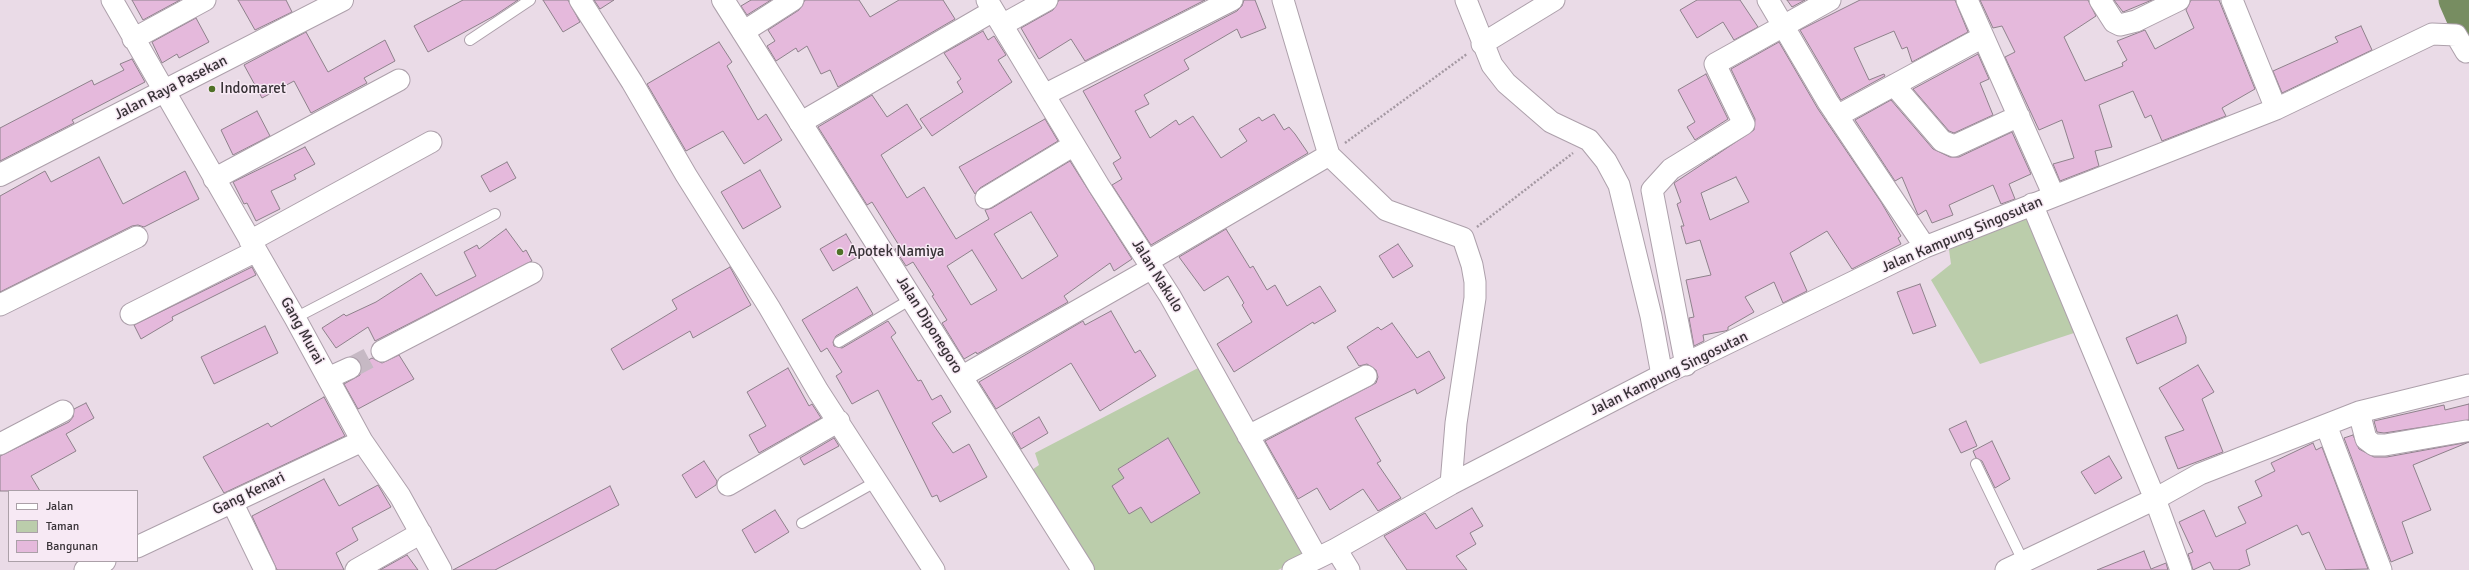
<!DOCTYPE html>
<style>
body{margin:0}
#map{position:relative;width:2469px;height:570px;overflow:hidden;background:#eadbe7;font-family:Signika,sans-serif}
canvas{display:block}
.legend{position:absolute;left:8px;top:490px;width:130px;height:72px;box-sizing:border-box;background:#f7e9f4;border:1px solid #aba0a8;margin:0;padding:5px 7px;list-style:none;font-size:12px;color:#383237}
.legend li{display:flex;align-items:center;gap:8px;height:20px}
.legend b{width:20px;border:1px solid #aba0a8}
</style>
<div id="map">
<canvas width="2469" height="570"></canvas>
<ul class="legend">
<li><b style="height:5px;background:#fff"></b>Jalan</li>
<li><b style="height:11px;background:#bbcdab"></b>Taman</li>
<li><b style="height:11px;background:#e5b9dc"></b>Bangunan</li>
</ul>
</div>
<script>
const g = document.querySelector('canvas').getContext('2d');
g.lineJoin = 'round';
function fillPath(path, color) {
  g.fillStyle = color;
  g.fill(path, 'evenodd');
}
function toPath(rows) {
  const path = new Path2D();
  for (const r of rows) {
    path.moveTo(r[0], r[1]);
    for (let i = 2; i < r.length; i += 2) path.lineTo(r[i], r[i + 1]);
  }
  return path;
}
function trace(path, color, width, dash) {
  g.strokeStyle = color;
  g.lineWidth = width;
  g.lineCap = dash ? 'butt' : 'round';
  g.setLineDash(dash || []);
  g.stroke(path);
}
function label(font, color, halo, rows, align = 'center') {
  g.font = font + ' Signika,sans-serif';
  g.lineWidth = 3;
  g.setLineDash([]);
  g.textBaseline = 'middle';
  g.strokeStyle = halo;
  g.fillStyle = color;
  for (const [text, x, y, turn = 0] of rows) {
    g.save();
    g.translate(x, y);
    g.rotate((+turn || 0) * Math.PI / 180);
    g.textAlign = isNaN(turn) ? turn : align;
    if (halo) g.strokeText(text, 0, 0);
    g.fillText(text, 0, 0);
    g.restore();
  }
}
fillPath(toPath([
 [2027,214,2077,332,1980,364,1931,280,1951,264,1949,250],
 [1200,367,1308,555,1278,570,1090,570,1029,472,1039,465,1035,453]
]), '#bbcdab');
trace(toPath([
 [2455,0,2469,32]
]), '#778d61', 33);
const building = toPath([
 [132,0,180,0,143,20,132,0],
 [238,0,286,0,292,12,255,30,238,0],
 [463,0,518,0,494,16,428,52,414,26,463,0],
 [543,0,568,0,580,22,563,32,543,0],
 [594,0,614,0,600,9,594,0],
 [751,0,771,0,747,15,741,6,751,0],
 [805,0,859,0,870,17,899,0,943,0,955,19,838,87,830,70,821,74,807,46,798,52,796,48,776,61,767,46,775,41,768,30,799,10,805,0],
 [1059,0,1205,0,1085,61,1071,39,1039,59,1021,28,1053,10,1059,0],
 [1244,0,1255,0,1266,28,1241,38,1237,29,1184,60,1189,69,1144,95,1149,104,1135,111,1150,138,1176,120,1179,125,1193,116,1221,158,1247,141,1239,129,1259,117,1262,121,1274,114,1284,130,1289,127,1295,134,1308,153,1151,245,1112,185,1122,179,1113,163,1121,158,1083,91,1237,11,1242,6,1244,0],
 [1697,0,1740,0,1758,27,1734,40,1723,22,1697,38,1680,10,1697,0],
 [1787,0,1805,0,1792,7,1787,0],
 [1860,0,1955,0,1968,32,1912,62,1907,47,1902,49,1894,31,1854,48,1869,80,1884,74,1885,76,1841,100,1800,30,1860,0],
 [1980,0,2088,0,2096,16,2064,37,2085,81,2123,66,2122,63,2127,60,2117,41,2145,30,2155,49,2194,28,2186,10,2191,0,2219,0,2255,89,2222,108,2226,116,2162,141,2151,115,2145,118,2133,91,2099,105,2112,147,2095,151,2099,166,2060,181,2053,164,2074,158,2062,120,2039,130,2005,57,2015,52,2002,26,1993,28,1980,0],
 [2114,0,2152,0,2123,12,2114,0],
 [196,18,209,42,179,58,177,54,162,63,152,42,196,18],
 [2361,26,2372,50,2282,93,2273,71,2338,42,2335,37,2361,26],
 [983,31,988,40,994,36,1006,55,998,60,1012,82,932,136,920,119,963,92,957,82,961,79,944,53,983,31],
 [306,32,328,72,385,40,395,61,364,78,367,83,311,113,294,81,262,98,244,65,306,32],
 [719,42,732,62,727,66,758,120,766,114,782,140,744,164,723,131,686,151,647,84,719,42],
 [1779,42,1818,109,1881,202,1901,236,1898,238,1901,244,1852,269,1827,231,1790,253,1807,291,1783,303,1774,282,1745,297,1754,312,1728,327,1728,330,1725,331,1703,335,1704,341,1694,346,1689,318,1694,317,1686,280,1711,275,1700,240,1686,244,1681,226,1684,226,1677,204,1681,202,1674,183,1754,130,1755,119,1731,69,1779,42],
 [1736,177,1749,202,1710,220,1701,193,1736,177],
 [1978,54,1989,79,1980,83,1993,115,1954,133,1949,131,1913,89,1978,54],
 [132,59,145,82,72,120,74,123,0,161,0,128,92,80,94,85,124,70,120,64,132,59],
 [1706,74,1728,119,1695,140,1687,127,1695,122,1678,90,1706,74],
 [872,95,887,117,907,104,922,128,881,155,907,198,924,187,956,239,989,219,985,210,992,208,1070,161,1132,259,1114,271,1110,263,1064,296,1068,302,977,354,976,352,964,359,942,323,947,320,932,296,934,295,913,262,906,266,895,249,900,247,872,202,867,205,818,127,872,95],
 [1031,212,1058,256,1022,279,994,234,1031,212],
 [972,250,997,290,971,305,947,266,972,250],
 [1891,100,1933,149,1950,157,1959,157,2012,132,2031,174,2009,184,2015,199,2001,204,1993,185,1949,205,1953,215,1932,223,1926,210,1918,215,1902,177,1895,181,1855,120,1891,100],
 [257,111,270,136,233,155,221,130,257,111],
 [1045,119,1058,141,980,188,975,194,959,167,1045,119],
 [305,147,315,164,294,175,296,179,271,191,280,209,256,221,247,203,244,204,233,182,305,147],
 [99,157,123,204,185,171,199,199,144,227,138,225,132,226,0,292,0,196,45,171,51,182,99,157],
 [507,162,516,178,490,192,481,176,507,162],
 [760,170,781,207,743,229,721,192,760,170],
 [506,229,523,252,526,250,532,261,375,341,368,327,336,348,322,328,344,314,346,316,376,302,421,273,436,296,476,276,464,252,477,245,479,249,506,229],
 [1226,229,1250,268,1253,266,1267,290,1275,285,1287,306,1320,286,1336,311,1314,324,1313,322,1234,372,1217,344,1252,322,1242,305,1244,303,1228,276,1204,291,1179,257,1226,229],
 [846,234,859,256,833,271,820,249,846,234],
 [1398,244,1413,266,1393,278,1379,256,1398,244],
 [252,267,256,275,172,317,173,320,141,339,134,325,252,267],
 [730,267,751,305,693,338,690,331,623,370,611,349,677,309,672,300,730,267],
 [1920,284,1936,326,1913,334,1897,292,1920,284],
 [857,287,873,314,836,336,833,342,834,346,842,348,888,321,896,333,891,337,918,381,921,380,932,400,941,395,951,412,932,423,953,453,969,444,987,477,940,502,937,495,932,497,878,390,852,404,836,376,842,372,827,348,821,352,802,320,857,287],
 [1111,311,1135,353,1140,350,1156,376,1100,411,1071,363,996,409,979,382,1083,321,1085,325,1111,311],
 [2177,315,2186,337,2186,343,2137,364,2126,338,2177,315],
 [1392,323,1417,358,1429,351,1445,378,1417,394,1415,389,1355,418,1381,461,1377,463,1401,498,1378,511,1363,489,1330,510,1317,488,1298,499,1265,441,1376,383,1378,377,1376,370,1367,364,1359,366,1347,347,1378,327,1381,330,1392,323],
 [265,326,278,353,214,384,201,357,265,326],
 [399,355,414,379,358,409,344,384,360,375,361,364,372,358,382,363,399,355],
 [2198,365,2214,392,2202,399,2223,452,2178,469,2165,437,2184,430,2159,388,2198,365],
 [788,368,809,406,812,404,821,418,759,453,749,435,766,426,747,392,788,368],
 [324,397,345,436,224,493,203,457,268,423,271,427,324,397],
 [86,403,94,418,66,434,76,451,31,476,40,491,0,491,0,456,69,422,73,417,74,409,86,403],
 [2469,404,2469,420,2384,433,2377,432,2374,421,2444,405,2445,410,2469,404],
 [1039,417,1048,433,1021,449,1012,433,1039,417],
 [1966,421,1977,446,1961,453,1949,429,1966,421],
 [2353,435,2359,449,2374,457,2387,457,2469,442,2413,465,2431,510,2402,522,2413,553,2391,562,2344,438,2353,435],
 [834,438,839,446,804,465,800,458,834,438],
 [1168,438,1200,493,1151,523,1141,507,1129,514,1112,486,1124,478,1118,469,1168,438],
 [1992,441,2010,479,1995,488,1982,461,1976,458,1973,451,1992,441],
 [2313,443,2316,450,2322,447,2368,569,2326,570,2309,532,2302,535,2297,525,2246,550,2250,565,2238,570,2214,570,2210,562,2193,570,2188,554,2193,552,2179,522,2204,510,2216,537,2246,523,2238,507,2262,496,2255,481,2275,471,2271,463,2313,443],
 [2109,456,2122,478,2095,494,2081,472,2109,456],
 [704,461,717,481,716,485,696,498,682,475,704,461],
 [324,479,339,506,378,485,391,507,352,528,358,540,336,553,344,570,277,570,252,516,324,479],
 [610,486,619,505,495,570,453,570,610,486],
 [1472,508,1483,526,1470,533,1476,544,1456,556,1467,570,1407,570,1384,536,1425,513,1436,529,1472,508],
 [775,510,789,532,755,553,742,530,775,510],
 [2144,551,2151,569,2166,563,2168,570,2097,570,2144,551],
 [407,555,418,570,380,570,407,555]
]);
fillPath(building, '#e5b9dc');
trace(building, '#8e818b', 1);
trace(toPath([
 [350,368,382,351]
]), '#c6b9c4', 21, [21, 10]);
const service = toPath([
 [470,40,530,0],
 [295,318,495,214],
 [839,342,913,298],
 [1976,464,2023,561],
 [802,523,877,481]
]);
const minor = toPath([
 [112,0,295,318,362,441,400,496,441,570],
 [580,0,632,82,686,175,769,307,818,391,934,570],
 [987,0,1099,186,1170,296,1317,558],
 [1283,0,1329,155,1386,210,1463,238,1472,265,1475,282,1475,298,1456,423,1451,484],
 [1466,0,1492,65,1506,83,1551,122,1589,140,1606,161,1619,185,1651,316,1662,375],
 [1768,0,1828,102,1925,247],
 [1967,0,2054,196],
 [2100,0,2114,22,2120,25,2136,21,2179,0],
 [2232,0,2276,109],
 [1002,25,1047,0],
 [743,32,793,0],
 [133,39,205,0],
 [1482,44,1554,0],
 [1894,85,1942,141,1954,146,2019,116],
 [1044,95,1232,0],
 [1837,116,1983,37],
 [800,123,993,11],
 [214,179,399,80],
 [986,198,1074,145],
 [2032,204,2155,499,2181,570],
 [250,241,431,142],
 [1148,261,1329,155],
 [0,305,137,237],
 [131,314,256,251],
 [382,351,532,273],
 [1686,365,1652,190,1671,169,1744,124,1715,64,1830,0],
 [961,377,1152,268],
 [328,378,350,368],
 [2359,412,2366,439,2374,445,2385,445,2466,431],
 [2326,425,2381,570],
 [1248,436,1366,376],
 [0,444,63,411],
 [728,485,839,421],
 [232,502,265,570],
 [137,547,362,441],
 [1336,549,1349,570],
 [85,570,105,561],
 [356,570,421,533],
 [1293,570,1336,549,1451,484,1662,375,1925,247,2276,109,2432,34,2456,35,2466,52],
 [2006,570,2155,499,2200,474,2359,412,2469,385]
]);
const tertiary = toPath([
 [723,0,1083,570],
 [0,175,342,0]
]);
trace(service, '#ada0ab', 12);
trace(minor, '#ada0ab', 23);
trace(tertiary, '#ada0ab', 24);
trace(toPath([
 [1345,143,1467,54],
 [1477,227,1573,153]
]), '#a498a2', 2.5, [2, 2]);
trace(service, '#fff', 10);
trace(minor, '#fff', 21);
trace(tertiary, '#fff', 22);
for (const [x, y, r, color] of [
 [212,89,4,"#4f7027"],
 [840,252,4,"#4f7027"]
]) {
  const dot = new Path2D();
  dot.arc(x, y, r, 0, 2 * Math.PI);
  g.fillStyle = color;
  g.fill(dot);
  trace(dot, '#f7e9f4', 1.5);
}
label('15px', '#383237', '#f7e9f4', [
 ["Jalan Raya Pasekan",171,88,-27],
 ["Jalan Kampung Singosutan",1962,235,-23],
 ["Jalan Nakulo",1157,276,58],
 ["Jalan Diponegoro",929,325,58],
 ["Gang Murai",302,331,61],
 ["Jalan Kampung Singosutan",1669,374,-26],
 ["Gang Kenari",249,494,-26]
]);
label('15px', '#383237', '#f7e9f4', [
 ["Indomaret",220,89],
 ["Apotek Namiya",848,252]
], 'left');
</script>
